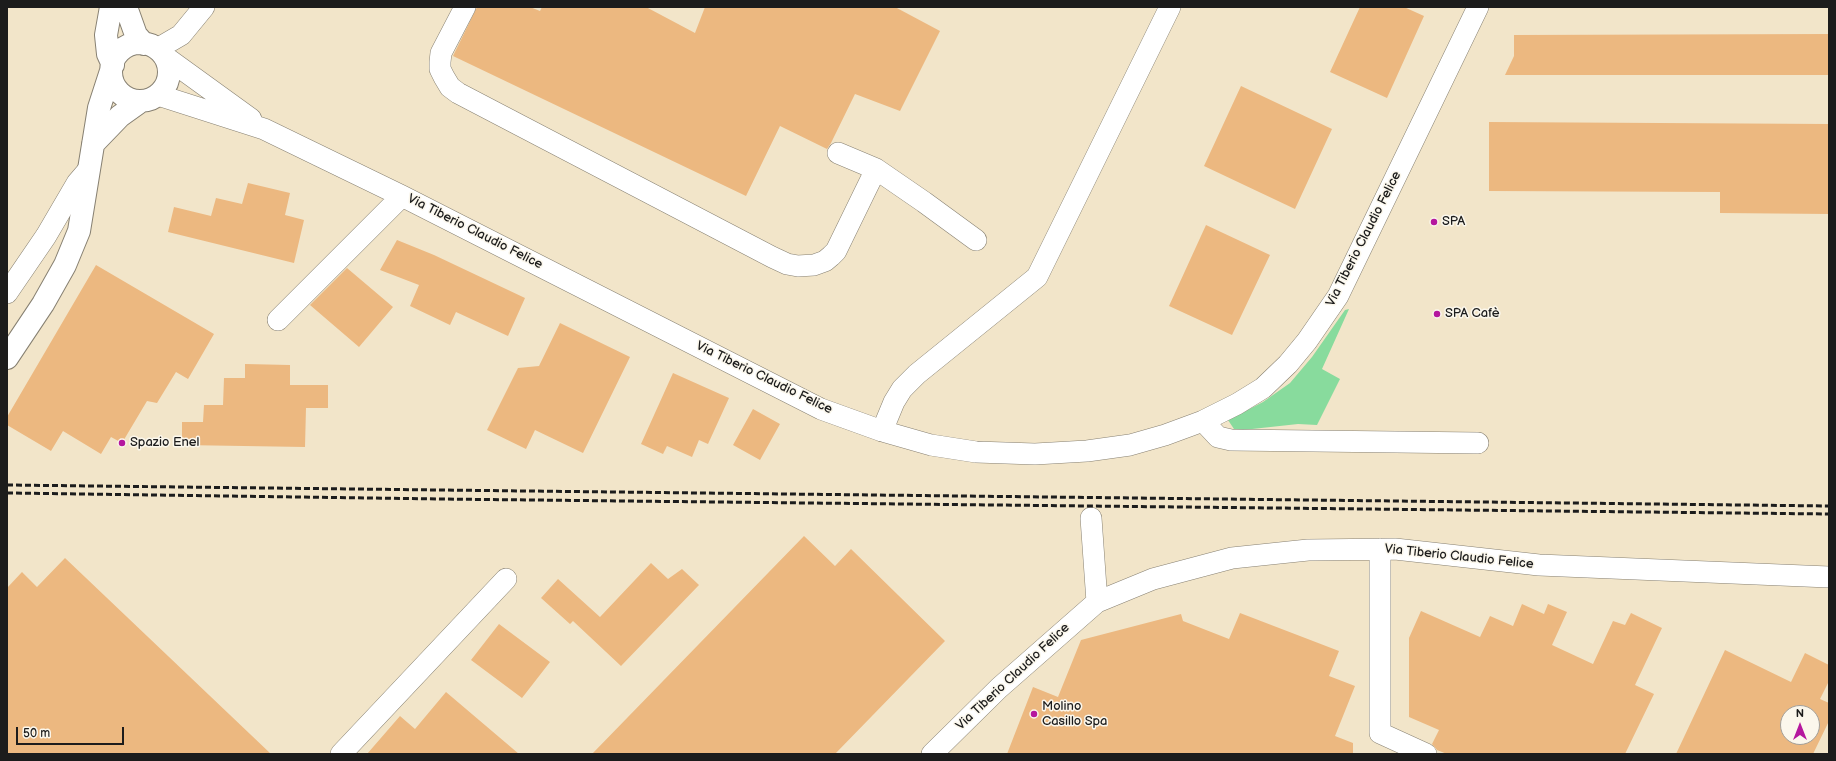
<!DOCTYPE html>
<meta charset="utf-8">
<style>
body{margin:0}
#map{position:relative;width:1836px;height:761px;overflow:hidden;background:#f2e5c9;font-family:"Balsamiq Sans",sans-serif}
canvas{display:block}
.frame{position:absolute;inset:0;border:8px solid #1c1c1c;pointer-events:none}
.north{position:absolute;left:1780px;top:705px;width:40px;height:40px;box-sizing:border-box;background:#fbf7ec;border:1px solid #a29f99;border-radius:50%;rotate:0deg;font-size:11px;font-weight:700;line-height:16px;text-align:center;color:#1c1c1c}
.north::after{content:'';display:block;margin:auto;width:14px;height:18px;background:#b5179e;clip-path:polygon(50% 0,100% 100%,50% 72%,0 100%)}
.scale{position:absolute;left:16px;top:727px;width:108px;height:18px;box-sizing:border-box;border:2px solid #1c1c1c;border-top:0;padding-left:5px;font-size:12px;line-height:14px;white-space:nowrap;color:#1c1c1c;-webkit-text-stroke:3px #fbf7ec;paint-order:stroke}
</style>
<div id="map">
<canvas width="1836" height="761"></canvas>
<div class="frame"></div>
<div class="north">N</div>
<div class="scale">50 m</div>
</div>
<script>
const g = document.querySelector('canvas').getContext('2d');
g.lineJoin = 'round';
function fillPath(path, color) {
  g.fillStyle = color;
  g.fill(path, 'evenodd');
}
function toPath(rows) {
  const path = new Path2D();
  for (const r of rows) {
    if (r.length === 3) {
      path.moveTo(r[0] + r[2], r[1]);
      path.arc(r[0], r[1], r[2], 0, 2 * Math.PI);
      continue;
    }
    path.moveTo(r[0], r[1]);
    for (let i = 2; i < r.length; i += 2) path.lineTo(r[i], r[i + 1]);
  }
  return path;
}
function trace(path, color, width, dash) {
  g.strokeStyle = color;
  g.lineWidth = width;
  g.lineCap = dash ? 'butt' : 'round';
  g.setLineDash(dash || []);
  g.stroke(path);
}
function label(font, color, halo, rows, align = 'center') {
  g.font = font + ' "Balsamiq Sans",sans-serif';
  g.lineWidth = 3;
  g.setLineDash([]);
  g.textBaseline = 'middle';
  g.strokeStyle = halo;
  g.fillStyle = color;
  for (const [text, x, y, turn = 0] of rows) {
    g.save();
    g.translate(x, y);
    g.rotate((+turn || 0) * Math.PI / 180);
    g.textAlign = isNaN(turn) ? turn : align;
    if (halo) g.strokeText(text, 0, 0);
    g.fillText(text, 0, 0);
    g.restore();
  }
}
fillPath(toPath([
 [1349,309,1322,369,1340,379,1317,425,1298,424,1243,430,1234,429,1228,420,1263,402,1290,383,1312,357,1345,310]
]), '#88db9d');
fillPath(toPath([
 [477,7,530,7,540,11,542,7,646,7,695,33,705,7,895,7,940,31,900,111,855,94,831,143,827,149,780,126,746,196,453,56],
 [1360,7,1404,7,1424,16,1387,98,1330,72],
 [1829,34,1829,75,1505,75,1514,56,1514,35],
 [1241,86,1332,129,1295,209,1204,166],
 [1489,122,1829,124,1829,214,1720,213,1720,192,1489,191],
 [248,183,290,193,285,215,304,220,294,263,168,232,174,207,211,216,216,198,242,204],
 [1206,225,1270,255,1232,335,1169,306],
 [397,240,434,255,525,298,508,336,456,312,450,325,410,306,419,285,380,270],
 [96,265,214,334,188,379,176,372,157,403,147,401,122,443,111,437,101,454,63,431,51,451,7,425,7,417],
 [347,268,393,307,359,347,310,305],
 [560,323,630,357,583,453,535,430,526,449,487,430,518,368,539,366],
 [245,364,290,365,290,385,328,385,328,408,306,408,305,447,182,445,182,422,203,422,204,405,223,405,224,378,245,378],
 [673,373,729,398,708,444,699,440,692,457,667,446,663,454,641,444],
 [753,409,780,424,760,460,733,445],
 [804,536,835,566,851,549,945,641,835,754,592,754],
 [65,558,271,754,7,754,7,588,22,572,37,587],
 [651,563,668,579,682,569,699,585,621,666,573,621,570,624,541,598,558,579,600,617],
 [1522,604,1544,614,1548,604,1567,612,1552,645,1593,664,1613,621,1625,625,1631,613,1662,628,1635,685,1654,694,1625,754,1447,754,1437,750,1432,744,1439,730,1409,717,1409,638,1421,611,1480,637,1490,616,1513,626],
 [1240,613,1339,651,1329,676,1355,686,1335,736,1353,743,1353,754,1007,754,1033,687,1058,697,1081,640,1181,614,1183,621,1229,639],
 [499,624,550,662,522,698,471,660],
 [1725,650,1791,682,1805,653,1829,665,1829,681,1820,699,1829,703,1829,721,1813,754,1676,754],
 [1788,713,1812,713,1812,737,1788,737],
 [446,692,519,754,367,754,400,716,415,729]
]), '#ecb880');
const minor = toPath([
 [465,7,441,53,440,62,440,69,444,77,450,87,458,93,772,257,787,264,798,266,814,265,825,261,831,256,836,251,876,169],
 [157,49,181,35,204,7],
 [164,56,251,119],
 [158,95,264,129,402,196,821,409,882,431,931,445,976,452,1035,454,1087,451,1130,445,1165,435,1203,421,1237,404,1263,388,1288,364,1307,341,1338,296,1478,7],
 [838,153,876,169,924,202,976,240],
 [7,293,46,236,77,183,89,169],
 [278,320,402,196],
 [1203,421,1218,437,1231,440,1478,443],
 [882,431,894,402,902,389,917,374,1037,277,1170,7],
 [1380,549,1380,733,1426,754],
 [1097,602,1153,579,1232,558,1308,550,1395,549,1539,565,1829,577],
 [341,754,506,579],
 [932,754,999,688,1097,602,1091,518]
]);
const major = toPath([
 [111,7,106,35,108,54,113,65],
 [126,7,136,35,144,44],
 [140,72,29],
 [93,144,120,116,141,101],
 [7,358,43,304,65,265,79,231,99,108,111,71]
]);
trace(minor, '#878072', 22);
trace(major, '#878072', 24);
trace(minor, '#fff', 21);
trace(major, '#fff', 22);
trace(toPath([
 [7,485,1829,506],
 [7,493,440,499,1829,514]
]), '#1c1c1c', 3, [6, 3]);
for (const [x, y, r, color] of [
 [1434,222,4,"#b5179e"],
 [1437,314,4,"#b5179e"],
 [122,443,4,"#b5179e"],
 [1034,714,4,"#b5179e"]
]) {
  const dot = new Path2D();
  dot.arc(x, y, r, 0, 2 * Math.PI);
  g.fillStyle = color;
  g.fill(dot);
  trace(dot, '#fbf7ec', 1.5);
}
label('13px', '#1c1c1c', '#fbf7ec', [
 ["SPA",1442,222],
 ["SPA Cafè",1445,314],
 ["Spazio Enel",130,443],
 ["Molino",1042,707],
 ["Casillo Spa",1042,722]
], 'left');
label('13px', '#1c1c1c', '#fbf7ec', [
 ["Via Tiberio Claudio Felice",475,232,27],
 ["Via Tiberio Claudio Felice",1364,239,-63],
 ["Via Tiberio Claudio Felice",764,378,26],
 ["Via Tiberio Claudio Felice",1459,557,6],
 ["Via Tiberio Claudio Felice",1013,677,-43]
]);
</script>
